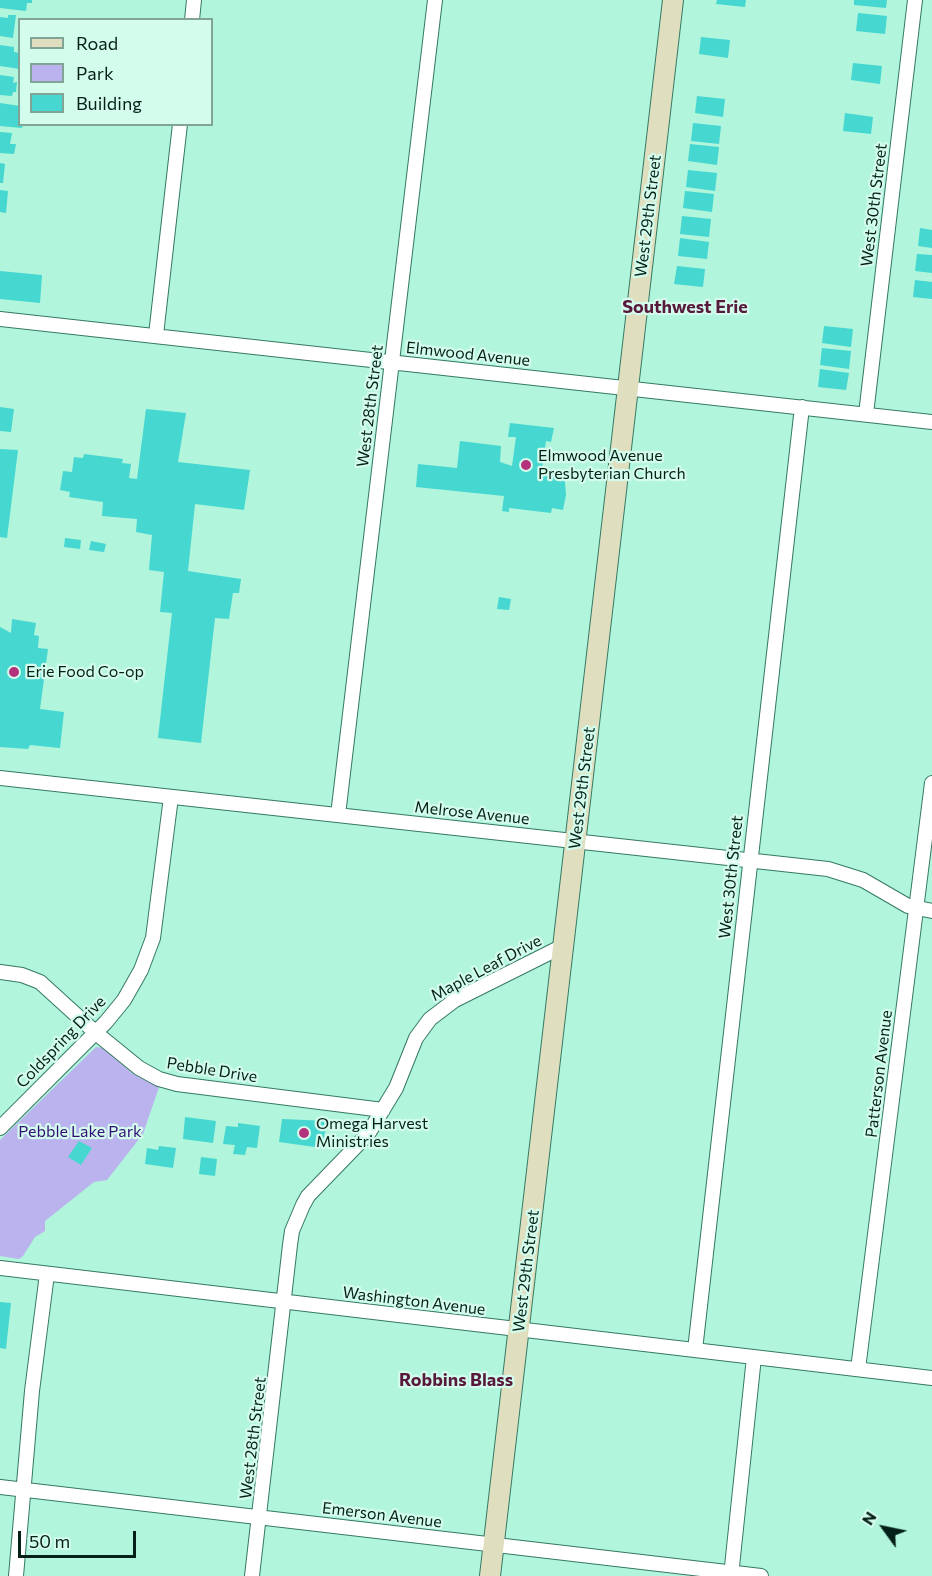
<!DOCTYPE html>
<style>
body{margin:0}
#map{position:relative;width:932px;height:1576px;overflow:hidden;background:#b0f5dc;font-family:Commissioner,sans-serif}
canvas{display:block}
.legend{position:absolute;left:18px;top:18px;width:195px;height:108px;box-sizing:border-box;background:#d4fcec;border:2px solid #81a497;margin:0;padding:8px 10px;list-style:none;font-size:18px;color:#042018}
.legend li{display:flex;align-items:center;gap:12px;height:30px}
.legend b{width:30px;border:2px solid #81a497}
.north{position:absolute;left:854px;top:1498px;width:60px;height:60px;-webkit-text-stroke:4px #d4fcec;paint-order:stroke;rotate:303deg;font-size:16px;font-weight:700;line-height:24px;text-align:center;color:#042018}
.north::after{content:'';display:block;margin:auto;width:21px;height:27px;background:#042018;clip-path:polygon(50% 0,100% 100%,50% 72%,0 100%)}
.scale{position:absolute;left:18px;top:1531px;width:118px;height:27px;box-sizing:border-box;border:3px solid #042018;border-top:0;padding-left:8px;font-size:18px;line-height:21px;white-space:nowrap;color:#042018;-webkit-text-stroke:4px #d4fcec;paint-order:stroke}
</style>
<div id="map">
<canvas width="932" height="1576"></canvas>
<ul class="legend">
<li><b style="height:8px;background:#dfdfbf"></b>Road</li>
<li><b style="height:16px;background:#bab3ed"></b>Park</li>
<li><b style="height:16px;background:#45d7d0"></b>Building</li>
</ul>
<div class="north">N</div>
<div class="scale">50 m</div>
</div>
<script>
const g = document.querySelector('canvas').getContext('2d');
g.lineJoin = 'round';
function fillPath(path, color) {
  g.fillStyle = color;
  g.fill(path, 'evenodd');
}
function toPath(rows) {
  const path = new Path2D();
  for (const r of rows) {
    path.moveTo(r[0], r[1]);
    for (let i = 2; i < r.length; i += 2) path.lineTo(r[i], r[i + 1]);
  }
  return path;
}
function trace(path, color, width, dash) {
  g.strokeStyle = color;
  g.lineWidth = width;
  g.lineCap = dash ? 'butt' : 'round';
  g.setLineDash(dash || []);
  g.stroke(path);
}
function label(font, color, halo, rows, align = 'center') {
  g.font = font + ' Commissioner,sans-serif';
  g.lineWidth = 4.5;
  g.setLineDash([]);
  g.textBaseline = 'middle';
  g.strokeStyle = halo;
  g.fillStyle = color;
  for (const [text, x, y, turn = 0] of rows) {
    g.save();
    g.translate(x, y);
    g.rotate((+turn || 0) * Math.PI / 180);
    g.textAlign = isNaN(turn) ? turn : align;
    if (halo) g.strokeText(text, 0, 0);
    g.fillText(text, 0, 0);
    g.restore();
  }
}
fillPath(toPath([
 [96,1047,104,1048,133,1074,159,1087,143,1134,107,1180,94,1182,45,1221,45,1231,35,1237,23,1256,19,1259,0,1256,0,1140]
]), '#bab3ed');
fillPath(toPath([
 [0,0,32,0,32,3,27,3,26,11,0,8],
 [717,0,746,0,745,7,716,4],
 [854,0,887,0,886,8,854,5],
 [858,13,887,16,885,34,856,31],
 [8,15,16,15,13,38,0,36,0,17,8,18],
 [701,37,730,40,728,58,699,54],
 [0,45,14,47,14,52,20,53,20,69,0,66],
 [853,63,882,66,880,84,851,80],
 [0,75,14,77,13,83,17,82,16,92,13,92,12,96,0,95],
 [697,96,725,99,723,117,695,113],
 [0,103,20,106,20,124,23,124,22,128,0,126],
 [845,113,873,117,871,134,843,131],
 [693,123,721,126,719,144,691,141],
 [0,132,12,133,10,144,16,144,14,154,0,153],
 [690,144,719,147,717,165,688,161],
 [0,163,5,164,3,183,0,183],
 [688,170,717,173,715,191,686,187],
 [0,190,8,191,6,213,0,212],
 [685,191,714,194,712,212,683,208],
 [682,216,711,219,709,237,680,234],
 [920,228,932,230,932,248,918,246],
 [680,238,709,242,707,259,678,256],
 [917,254,932,255,932,273,915,271],
 [677,266,705,269,703,287,674,284],
 [0,271,42,275,40,303,0,299],
 [915,280,932,282,932,299,913,297],
 [824,326,853,329,851,347,822,343],
 [822,348,851,351,849,369,820,365],
 [820,369,849,373,846,390,818,387],
 [0,407,14,409,11,432,0,431],
 [146,409,186,413,178,462,250,470,244,510,195,504,188,571,241,579,239,593,233,593,229,619,215,618,201,743,158,738,172,613,160,612,164,572,149,570,152,535,136,532,137,519,102,516,103,502,69,497,70,492,60,490,63,471,72,472,74,457,83,458,84,454,123,459,122,463,131,464,129,478,137,479],
 [510,423,554,428,551,442,546,441,542,469,564,471,566,495,563,510,552,508,551,513,509,508,509,512,502,511,504,496,416,487,418,464,457,468,460,441,501,446,500,462,512,466,516,437,508,437],
 [0,449,18,450,7,538,0,537],
 [65,538,81,540,80,549,64,547],
 [91,541,106,544,104,552,89,550],
 [499,597,511,599,509,610,497,609],
 [12,619,36,623,34,635,39,636,38,648,48,649,40,709,64,712,60,748,30,745,28,749,0,747,0,627,11,633],
 [185,1117,216,1121,213,1143,183,1139],
 [282,1119,327,1121,322,1148,279,1142],
 [238,1123,260,1126,257,1148,247,1147,245,1155,233,1154,235,1145,223,1144,226,1126,238,1127],
 [79,1141,92,1148,81,1165,68,1157],
 [159,1146,176,1148,173,1168,145,1164,147,1148,158,1150],
 [201,1157,217,1159,215,1176,199,1174],
 [0,1302,11,1303,6,1349,0,1348]
]), '#45d7d0');
const street = toPath([
 [192,20,194,0],
 [0,319,932,422],
 [156,335,180,124],
 [866,414,915,0],
 [0,778,828,869,863,880,908,906,932,911],
 [338,815,435,0],
 [0,972,22,975,40,982,96,1033,139,1068,159,1079,177,1084,383,1110],
 [0,1128,106,1022,124,1000,141,970,153,938,171,797],
 [0,1268,932,1378],
 [695,1350,802,407],
 [858,1369,932,783],
 [0,1487,761,1576],
 [16,1576,32,1391,47,1274],
 [252,1576,290,1245,292,1231,303,1205,308,1196,368,1134,396,1088,416,1038,430,1019,455,1000,563,946],
 [731,1576,754,1357]
]);
const secondary = toPath([
 [490,1576,673,0]
]);
trace(street, '#357963', 16);
trace(secondary, '#357963', 22);
trace(street, '#fff', 14);
trace(secondary, '#dfdfbf', 20);
for (const [x, y, r, color] of [
 [526,465,6,"#b4327c"],
 [14,672,6,"#b4327c"],
 [304,1133,6,"#b4327c"]
]) {
  const dot = new Path2D();
  dot.arc(x, y, r, 0, 2 * Math.PI);
  g.fillStyle = color;
  g.fill(dot);
  trace(dot, '#d4fcec', 2);
}
label('16px', '#042018', '#d4fcec', [
 ["West 30th Street",874,205,-83],
 ["West 29th Street",648,216,-83],
 ["Elmwood Avenue",468,354,6],
 ["West 28th Street",370,406,-83],
 ["West 29th Street",582,788,-83],
 ["Melrose Avenue",472,813,6],
 ["West 30th Street",731,877,-84],
 ["Maple Leaf Drive",486,968,-28],
 ["Coldspring Drive",61,1042,-46],
 ["Pebble Drive",212,1070,9],
 ["Patterson Avenue",879,1074,-83],
 ["West 29th Street",526,1271,-83],
 ["Washington Avenue",414,1301,7],
 ["West 28th Street",253,1438,-83],
 ["Emerson Avenue",382,1515,7]
]);
label('16px', '#042018', '#d4fcec', [
 ["Elmwood Avenue",538,456],
 ["Presbyterian Church",538,474],
 ["Erie Food Co-op",26,672],
 ["Omega Harvest",316,1124],
 ["Ministries",316,1142]
], 'left');
label('16px', '#320e72', '#d4fcec', [
 ["Pebble Lake Park",80,1132]
]);
label('bold 18px', '#581a3c', '#d4fcec', [
 ["Southwest Erie",685,307],
 ["Robbins Blass",456,1380]
]);
</script>
